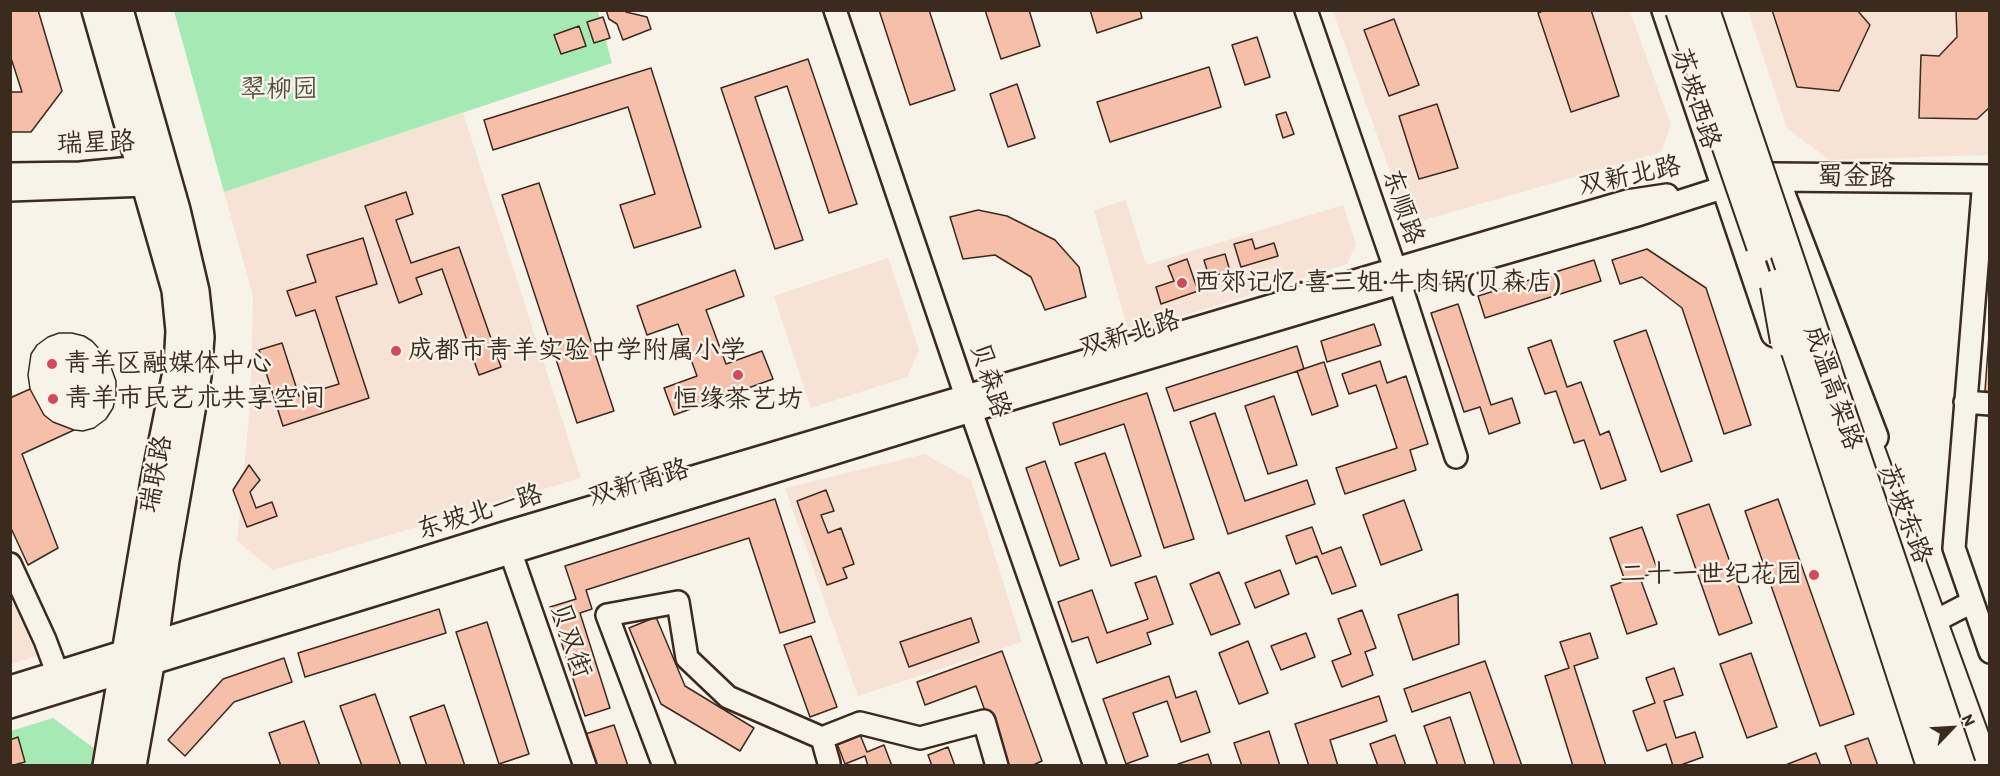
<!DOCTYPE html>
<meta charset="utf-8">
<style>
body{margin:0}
#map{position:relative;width:2000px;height:776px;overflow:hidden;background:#f7f3e8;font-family:Itim,sans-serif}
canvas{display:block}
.frame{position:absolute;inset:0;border:12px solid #3b2a1e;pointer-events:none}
.north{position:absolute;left:1922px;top:698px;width:60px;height:60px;-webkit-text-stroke:4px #f7f3e8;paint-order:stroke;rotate:65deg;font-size:16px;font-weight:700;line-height:24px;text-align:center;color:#3b2a1e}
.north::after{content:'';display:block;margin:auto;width:21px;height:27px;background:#3b2a1e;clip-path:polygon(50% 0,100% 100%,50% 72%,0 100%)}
</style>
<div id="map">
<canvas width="2000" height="776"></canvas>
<div class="frame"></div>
<div class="north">N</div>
</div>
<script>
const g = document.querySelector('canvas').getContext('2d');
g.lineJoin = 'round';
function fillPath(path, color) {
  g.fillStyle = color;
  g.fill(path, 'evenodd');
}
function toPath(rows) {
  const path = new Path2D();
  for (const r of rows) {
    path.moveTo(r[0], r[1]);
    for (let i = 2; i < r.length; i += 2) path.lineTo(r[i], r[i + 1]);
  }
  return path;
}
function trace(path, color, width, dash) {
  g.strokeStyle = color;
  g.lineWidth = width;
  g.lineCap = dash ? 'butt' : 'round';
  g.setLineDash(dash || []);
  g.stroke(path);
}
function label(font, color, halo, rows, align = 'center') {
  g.font = font + ' Itim,"LXGW WenKai TC",sans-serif';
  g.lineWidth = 5;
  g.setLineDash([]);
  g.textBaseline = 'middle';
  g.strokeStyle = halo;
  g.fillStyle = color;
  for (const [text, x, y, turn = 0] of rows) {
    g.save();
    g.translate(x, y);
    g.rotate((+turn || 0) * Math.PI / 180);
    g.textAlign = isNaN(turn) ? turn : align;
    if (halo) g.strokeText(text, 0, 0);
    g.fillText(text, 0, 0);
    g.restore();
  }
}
fillPath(toPath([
 [1333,11,1630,11,1671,125,1661,152,1424,220,1404,211],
 [1748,11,1989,11,1989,155,1829,160,1787,128],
 [463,113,581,478,273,570,237,541,250,406,253,296,224,192],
 [1126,200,1146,265,1343,205,1356,244,1347,264,1129,333,1094,210],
 [888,258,919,350,907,377,811,408,774,296],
 [925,454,971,480,1022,642,858,696,785,488],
 [11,598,37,656,11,664,10,664]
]), '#f7e3d5');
fillPath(toPath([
 [174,11,598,11,612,63,224,192],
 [53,718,99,752,97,765,11,766,11,731]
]), '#a5e9b5');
const building = toPath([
 [10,10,38,10,62,91,31,132,10,132,10,92,22,92,10,55,10,10],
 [606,10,626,10,626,12,647,17,651,29,623,40,617,24,609,19,606,10],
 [879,10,929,10,955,90,910,105,879,10],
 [985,10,1029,10,1040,46,1001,59,985,10],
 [1090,10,1140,10,1142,18,1097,33,1090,10],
 [1545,10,1591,10,1619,96,1571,112,1538,13,1545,10],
 [1772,10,1857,10,1870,25,1839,91,1797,87,1772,10],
 [1956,10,1990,10,1990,107,1977,119,1919,118,1921,55,1939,56,1957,37,1956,10],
 [603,17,610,38,594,43,587,22,603,17],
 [1394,19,1419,85,1389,96,1364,30,1394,19],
 [579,26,586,46,561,54,554,35,579,26],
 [1257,37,1270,77,1245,85,1232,45,1257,37],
 [808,59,857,204,829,213,787,86,755,97,803,240,775,249,721,88,808,59],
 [1209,67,1221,107,1110,142,1097,102,1209,67],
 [651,68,701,227,634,248,620,205,655,194,628,107,493,150,484,120,651,68],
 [1017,84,1035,138,1008,147,990,94,1017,84],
 [1437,104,1458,168,1419,179,1399,116,1437,104],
 [1286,112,1294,134,1283,138,1276,115,1286,112],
 [539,183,614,411,577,423,502,195,539,183],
 [406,192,413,214,396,220,411,263,459,247,501,367,479,375,442,269,416,278,422,294,399,303,365,206,406,192],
 [978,210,1007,216,1055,240,1079,267,1086,297,1045,310,1031,277,995,255,963,259,950,217,978,210],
 [363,238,377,284,336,297,369,398,283,426,259,350,282,343,299,396,339,384,315,310,296,316,287,291,316,282,307,255,363,238],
 [1252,239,1255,249,1274,243,1278,256,1241,267,1234,244,1252,239],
 [1647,249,1706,288,1751,425,1724,434,1682,308,1642,277,1620,284,1612,260,1647,249],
 [1225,254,1230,271,1209,277,1204,260,1225,254],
 [1187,259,1198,291,1161,304,1156,287,1174,281,1168,266,1187,259],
 [1594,260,1601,281,1485,318,1478,296,1594,260],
 [735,270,744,296,706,310,726,364,762,351,773,379,674,415,664,388,697,376,678,324,647,335,637,306,735,270],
 [1458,304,1491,405,1512,398,1520,423,1489,434,1480,407,1464,412,1431,313,1458,304],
 [1990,321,1990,392,1985,391,1990,321],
 [1374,324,1381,345,1327,362,1321,341,1374,324],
 [1646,330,1692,461,1661,472,1614,341,1646,330],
 [59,333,72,333,84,336,92,341,103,353,111,367,116,381,116,395,113,408,106,419,94,428,83,431,74,430,22,454,58,548,28,565,10,526,10,398,30,389,28,375,31,354,37,345,48,337,59,333],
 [59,333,72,333,84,336,92,341,103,353,111,367,116,381,116,395,113,408,106,419,94,428,83,431,74,430,53,422,44,415,30,389,28,375,31,354,37,345,48,337,59,333],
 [1551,340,1567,387,1581,382,1600,435,1609,431,1626,480,1601,489,1584,440,1574,443,1556,391,1545,394,1528,348,1551,340],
 [1297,346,1304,369,1174,411,1166,388,1297,346],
 [1380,361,1387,383,1406,376,1428,444,1410,450,1416,470,1345,494,1336,468,1397,448,1376,385,1349,394,1342,374,1380,361],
 [1324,362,1338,406,1312,415,1297,371,1324,362],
 [1147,393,1194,539,1164,548,1124,424,1060,445,1053,423,1147,393],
 [1274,396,1297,465,1268,474,1245,406,1274,396],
 [1215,413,1245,501,1307,480,1315,504,1228,534,1190,422,1215,413],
 [1105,453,1141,556,1111,566,1075,463,1105,453],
 [1045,461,1079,559,1060,566,1026,468,1045,461],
 [249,465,260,480,250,492,256,508,272,502,277,516,247,527,233,490,249,465],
 [826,490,834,511,821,515,828,533,841,528,854,564,843,568,847,578,827,585,797,501,826,490],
 [775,499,815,622,780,633,749,538,586,590,592,609,580,613,610,708,585,716,550,607,576,599,565,566,775,499],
 [1778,499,1854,714,1820,726,1745,511,1778,499],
 [1404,500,1422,550,1381,565,1363,515,1404,500],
 [1709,504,1752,623,1719,635,1677,515,1709,504],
 [1312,527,1322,554,1341,547,1356,586,1332,594,1317,556,1296,564,1286,536,1312,527],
 [1642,527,1658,571,1640,578,1657,624,1627,634,1611,586,1625,581,1610,538,1642,527],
 [1280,570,1289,594,1255,608,1245,583,1280,570],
 [1219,572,1240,624,1211,635,1190,584,1219,572],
 [1156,576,1173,624,1147,633,1151,644,1097,663,1088,637,1072,642,1058,602,1092,590,1107,633,1148,619,1135,583,1156,576],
 [1458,594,1459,644,1413,660,1398,615,1458,594],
 [439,609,446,633,305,677,298,653,439,609],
 [1362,610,1376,648,1365,652,1373,675,1342,687,1332,661,1351,654,1338,619,1362,610],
 [656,617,685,686,754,728,740,751,661,704,629,628,656,617],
 [971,618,979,642,909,667,900,642,971,618],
 [487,622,529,754,499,764,456,632,487,622],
 [1306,633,1315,657,1281,670,1271,646,1306,633],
 [1590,633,1598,658,1574,666,1606,766,1573,766,1545,676,1569,668,1560,642,1590,633],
 [811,636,837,707,810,717,784,645,811,636],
 [1248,641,1268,693,1239,704,1219,653,1248,641],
 [1002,651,1042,761,1031,766,1005,766,976,686,925,705,917,682,1002,651],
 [1751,653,1777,727,1747,738,1720,664,1751,653],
 [284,658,292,682,234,702,185,756,168,740,223,679,284,658],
 [1485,661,1522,766,1495,766,1470,692,1412,712,1404,689,1485,661],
 [1674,668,1683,695,1664,701,1676,738,1695,732,1703,757,1678,766,1673,766,1666,744,1647,751,1633,711,1655,703,1646,678,1674,668],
 [1169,676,1176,698,1196,691,1210,732,1181,742,1167,701,1133,713,1148,756,1126,764,1103,699,1169,676],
 [375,694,401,766,362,766,340,706,375,694],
 [1379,696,1387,721,1330,740,1338,766,1309,766,1295,724,1379,696],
 [444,705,465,766,427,766,410,717,444,705],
 [1450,717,1466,766,1438,766,1424,726,1450,717],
 [304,721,320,766,281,766,269,733,304,721],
 [614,725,628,766,593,766,582,735,614,725],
 [1269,731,1280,766,1242,766,1234,743,1269,731],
 [859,732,867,752,884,745,892,766,868,766,865,756,845,764,836,741,859,732],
 [1395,735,1406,766,1378,766,1370,744,1395,735],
 [18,737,25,762,10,766,10,740,18,737],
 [1868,738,1878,766,1852,766,1845,746,1868,738],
 [948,747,955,766,932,766,928,755,948,747],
 [1816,753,1821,766,1783,766,1816,753],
 [1208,754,1212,766,1178,766,1178,764,1208,754]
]);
fillPath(building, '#f6bfaa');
trace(building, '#3b2a1e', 1.5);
const minor = toPath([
 [835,10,971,411,1095,766],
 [1306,10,1400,283,1456,457],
 [10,174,80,173,142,167,155,172],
 [1984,179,1954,548,1990,652],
 [10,190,147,185,159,180],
 [1965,402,1990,404],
 [506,539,585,766],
 [10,564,45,640,57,672],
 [1943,617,1972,602],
 [10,687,504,533,1395,269,1627,201,1667,195],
 [10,707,971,411,1400,283,1634,216,1725,187],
 [822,738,829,763],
 [664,766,607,615,678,602,687,658,728,697,822,738,860,723,920,738,984,721,997,766]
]);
const major = toPath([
 [96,10,176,290,180,331,178,367,155,481,107,766],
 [119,10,176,210,195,291,200,337,197,376,165,560,154,642,132,766],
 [1666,10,1775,333],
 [1758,180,1774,177,1990,179],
 [1777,184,1874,437]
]);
const highway = toPath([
 [1852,415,1871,455,1984,766]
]);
trace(minor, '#3b2a1e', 26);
trace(major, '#3b2a1e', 32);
trace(highway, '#3b2a1e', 34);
trace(minor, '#f7f3e8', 21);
trace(major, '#f7f3e8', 27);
trace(highway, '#f7f3e8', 30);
const highwayBridge = toPath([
 [1681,10,1762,246],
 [1704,10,1960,766],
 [1776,285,1786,341],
 [1787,320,1932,766]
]);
trace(highwayBridge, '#3b2a1e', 34, []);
trace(highwayBridge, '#f7f3e8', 30);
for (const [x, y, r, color] of [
 [1182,283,6,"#d1495b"],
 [396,351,6,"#d1495b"],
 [52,364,6,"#d1495b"],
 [738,375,6,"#d1495b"],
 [53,399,6,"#d1495b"],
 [1814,575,6,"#d1495b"]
]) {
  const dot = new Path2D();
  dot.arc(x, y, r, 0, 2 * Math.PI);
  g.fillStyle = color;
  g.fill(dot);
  trace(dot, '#f7f3e8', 2);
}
label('26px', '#50503c', '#f7f3e8', [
 ["翠柳园",279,90]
]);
label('26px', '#3b2a1e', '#f7f3e8', [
 ["苏坡西路",1695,99,72],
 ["瑞星路",96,144,-2],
 ["双新北路",1630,177,-12],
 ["蜀金路",1856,178,1],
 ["东顺路",1402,207,71],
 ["双新北路",1130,335,-17],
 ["贝森路",989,380,72],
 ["成温高架路",1832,388,71],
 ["瑞联路",157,474,-79],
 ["双新南路",639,484,-17],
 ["东坡北一路",480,513,-17],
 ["苏坡东路",1904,514,69],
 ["贝双街",570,640,71]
]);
label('26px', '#3b2a1e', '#f7f3e8', [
 ["西郊记忆·喜三姐·牛肉锅(贝森店)",1194,283],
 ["成都市青羊实验中学附属小学",408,351],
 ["青羊区融媒体中心",64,364],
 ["青羊市民艺术共享空间",65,399],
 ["恒缘茶艺坊",738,400,"center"],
 ["二十一世纪花园",1802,575,"right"]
], 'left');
</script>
